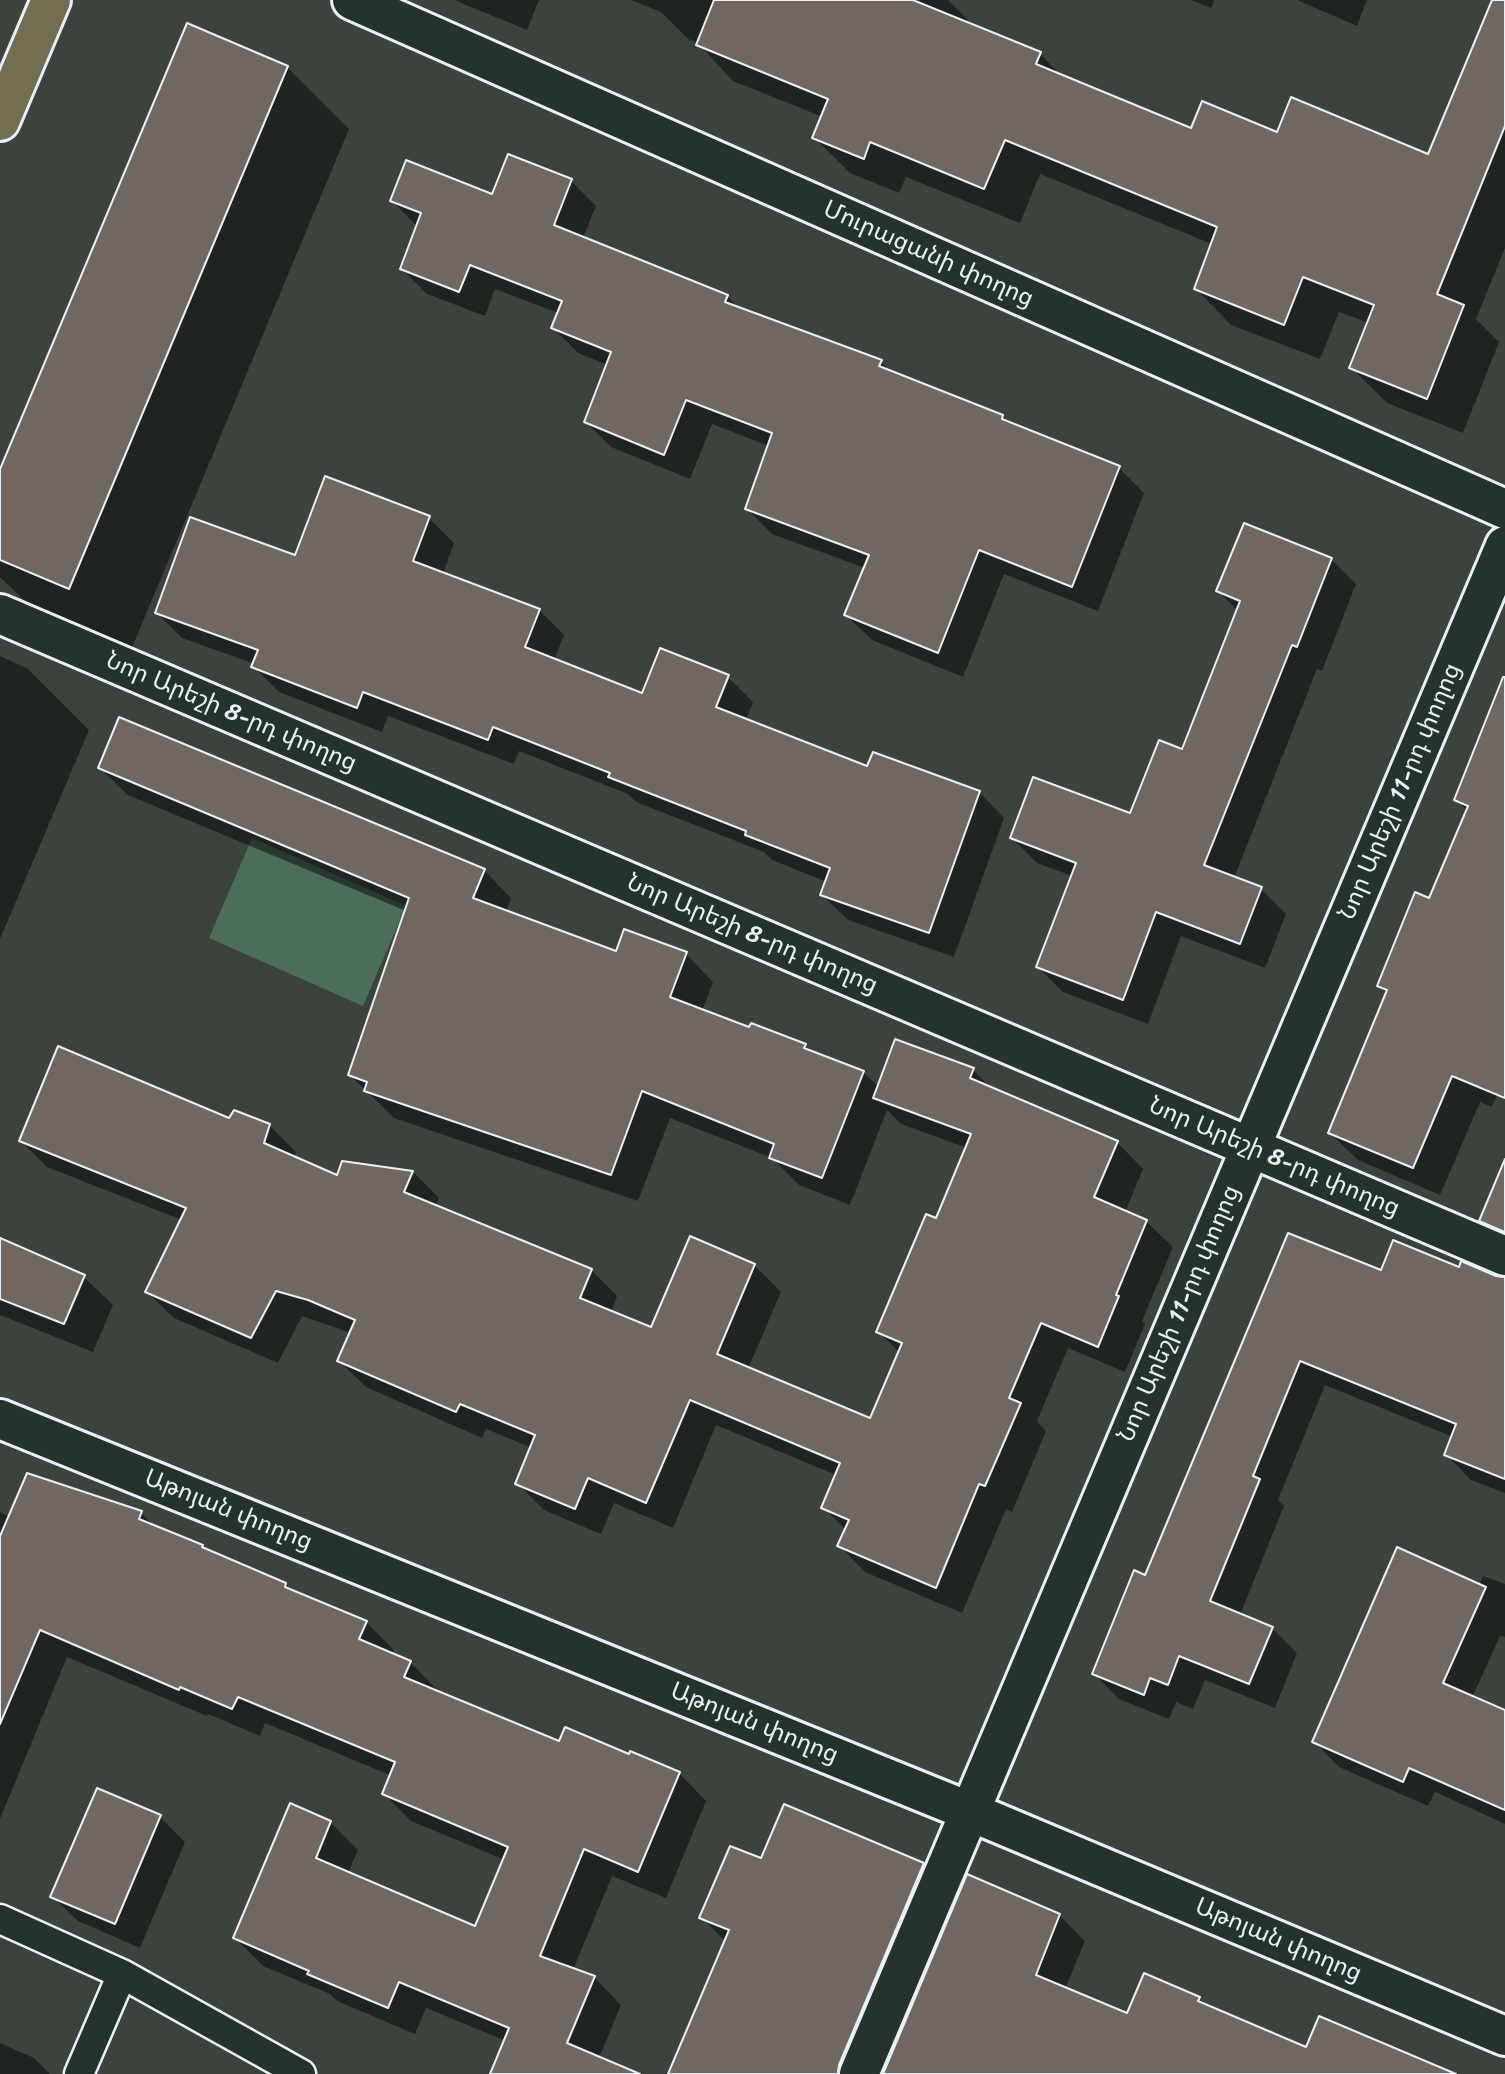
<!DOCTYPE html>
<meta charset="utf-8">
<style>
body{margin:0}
canvas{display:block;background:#3c433c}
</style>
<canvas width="1505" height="2074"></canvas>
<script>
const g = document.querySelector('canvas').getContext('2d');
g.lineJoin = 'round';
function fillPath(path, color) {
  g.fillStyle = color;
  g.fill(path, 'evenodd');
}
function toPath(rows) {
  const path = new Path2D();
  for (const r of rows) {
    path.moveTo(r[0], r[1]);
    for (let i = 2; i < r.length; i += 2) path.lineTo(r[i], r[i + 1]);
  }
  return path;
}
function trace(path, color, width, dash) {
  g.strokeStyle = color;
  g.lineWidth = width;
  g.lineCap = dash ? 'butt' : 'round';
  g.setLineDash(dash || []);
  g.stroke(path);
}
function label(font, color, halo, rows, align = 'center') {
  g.font = font + ' Sriracha,"Noto Sans Armenian",sans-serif';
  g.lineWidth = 7;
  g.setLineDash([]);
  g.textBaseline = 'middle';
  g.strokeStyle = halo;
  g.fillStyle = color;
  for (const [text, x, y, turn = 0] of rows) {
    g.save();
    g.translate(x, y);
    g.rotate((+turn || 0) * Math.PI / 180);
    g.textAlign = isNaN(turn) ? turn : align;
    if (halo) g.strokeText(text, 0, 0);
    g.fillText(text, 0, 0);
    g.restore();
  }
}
fillPath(toPath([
 [252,838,406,906,363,1006,209,938]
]), '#4c6e59');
fillPath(toPath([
 [454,0,539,0,527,30],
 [631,0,948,0,975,27,1040,54,1063,77,1192,130,1278,134,1429,157,1494,0,1505,0,1505,248,1476,319,1499,342,1463,433,1387,403,1352,368,1369,323,1339,312,1320,359,1231,325,1196,289,1212,244,1040,174,1020,223,906,177,899,193,850,173,814,137,823,117,733,81,698,43,688,39,661,12],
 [1191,0,1214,0,1211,8],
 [1297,0,1367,0,1357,26],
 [287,67,349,129,131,650,32,608,0,577,0,474],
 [571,181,596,206,583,238,727,296,741,310,881,362,892,373,1002,417,1010,425,1119,468,1144,493,1098,611,1004,574,963,677,872,640,846,615,865,568,772,534,747,509,769,446,712,424,690,479,611,447,586,422,608,365,578,353,553,328,558,313,495,289,485,316,427,294,402,269,418,227,392,201,493,196],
 [429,518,454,543,443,574,539,610,564,635,554,660,643,695,728,677,753,702,746,720,868,768,979,792,1004,818,954,957,848,920,822,895,827,882,772,860,764,852,636,802,628,794,519,751,514,764,388,716,382,732,279,692,254,667,255,664,182,638,157,613,296,557],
 [1331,559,1356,584,1322,671,1317,669,1234,878,1261,889,1286,914,1265,968,1181,936,1148,1024,1063,992,1038,967,1072,876,1037,863,1012,838,1131,816,1183,751,1238,611,1218,591],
 [0,656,27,668,89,730,0,939],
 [1505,675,1505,1077,1492,1107,1480,1102,1440,1195,1358,1160,1330,1133,1387,994,1379,986,1430,900,1468,812,1456,799],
 [100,768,484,870,511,898,506,912,617,954,686,954,713,982,702,1011,750,1029,805,1045,812,1052,863,1072,879,1087,973,1070,993,1090,1117,1142,1143,1169,1125,1212,1146,1221,1173,1247,1142,1321,1145,1324,1125,1372,1068,1348,1037,1421,1046,1431,1012,1512,1006,1509,962,1613,865,1572,839,1545,846,1530,823,1507,836,1475,716,1425,673,1528,614,1503,601,1534,544,1510,517,1483,532,1448,486,1429,482,1438,366,1387,339,1361,351,1333,302,1316,278,1363,174,1318,147,1292,182,1220,47,1167,21,1141,230,1121,269,1125,296,1152,294,1158,338,1177,344,1163,413,1172,439,1198,435,1207,591,1270,617,1296,611,1312,652,1330,754,1265,781,1292,748,1369,871,1421,900,1353,878,1331,937,1221,967,1148,901,1124,887,1110,850,1205,799,1185,772,1158,670,1118,638,1201,394,1118,350,1075,406,911,128,795],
 [1505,1163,1505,1245,1481,1221],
 [1289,1235,1382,1273,1460,1269,1505,1279,1505,1493,1471,1480,1446,1454,1453,1437,1325,1385,1278,1500,1284,1506,1240,1615,1272,1628,1297,1653,1275,1708,1205,1680,1193,1709,1176,1702,1169,1719,1119,1699,1094,1674,1146,1577],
 [0,1240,84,1277,113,1305,93,1352,0,1315],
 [0,1512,10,1517,141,1513,155,1527,285,1584,293,1592,366,1622,394,1650,392,1655,410,1662,437,1690,437,1692,560,1743,630,1756,679,1773,706,1801,666,1898,612,1876,573,1970,594,1977,621,2005,599,2058,636,2074,503,2074,506,2041,426,2008,415,2034,337,2001,330,1994,263,1966,235,1938,330,1822,358,1850,348,1873,476,1928,505,1860,411,1821,384,1794,392,1776,265,1723,260,1736,208,1714,207,1716,67,1657,0,1819],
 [1483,1576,1505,1584,1505,1637,1500,1636,1472,1698,1505,1712,1505,1824,1435,1792,1428,1806,1339,1767,1314,1741,1479,1586],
 [785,1807,923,1865,948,1890,871,2074,677,2074,726,1942,701,1917,762,1861],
 [160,1817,185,1842,140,1948,78,1921,52,1896],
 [1059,1915,1085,1941,1065,1989,1128,2015,1199,1998,1208,2007,1307,2049,1424,2074,885,2074],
 [0,2043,34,2058,50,2074,0,2074]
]), '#0007');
const building = toPath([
 [714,0,913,0,1041,52,1036,64,1191,128,1202,101,1277,132,1291,97,1428,154,1492,0,1505,0,1505,126,1437,294,1464,305,1427,399,1349,368,1374,305,1303,277,1284,325,1194,289,1217,227,1005,140,984,189,870,142,864,159,812,138,828,99,696,45,714,0],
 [187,23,288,66,69,589,0,560,0,469,187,23],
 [508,154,572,179,554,225,728,295,725,302,882,360,879,366,1003,415,1002,419,1120,466,1072,587,979,550,938,653,844,615,869,555,745,509,772,433,686,400,664,455,584,422,611,352,551,328,562,301,470,265,459,292,400,269,421,213,390,201,406,160,492,194,508,154],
 [325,476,430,516,413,561,540,609,525,647,642,693,660,648,729,675,716,707,867,766,873,752,980,791,929,933,820,895,830,868,745,835,746,831,608,777,610,773,493,727,488,740,363,692,357,708,251,667,258,650,155,613,190,517,295,555,325,476],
 [1244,523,1332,558,1297,647,1292,645,1204,865,1262,887,1240,944,1156,912,1123,1000,1036,967,1076,863,1010,838,1033,777,1130,813,1159,740,1182,749,1240,601,1216,591,1244,523],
 [1503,677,1505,677,1505,1098,1452,1076,1413,1168,1328,1133,1387,990,1377,986,1415,892,1429,898,1468,806,1454,800,1503,677],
 [119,717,485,869,473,898,616,951,624,929,687,952,670,997,749,1027,751,1023,806,1044,804,1048,864,1071,822,1178,769,1158,774,1144,642,1091,611,1175,364,1091,367,1082,348,1075,409,898,98,768,119,717],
 [895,1039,974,1068,970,1078,1118,1141,1094,1197,1147,1220,1116,1295,1119,1296,1098,1347,1041,1323,1009,1398,1021,1403,985,1486,979,1484,936,1588,837,1546,849,1520,821,1508,840,1463,690,1400,646,1503,588,1478,575,1509,515,1484,535,1435,460,1404,456,1412,337,1361,355,1320,308,1300,276,1291,251,1338,145,1292,186,1208,19,1141,58,1046,229,1118,234,1110,270,1124,264,1143,337,1175,342,1161,413,1171,404,1192,592,1269,580,1298,651,1327,690,1236,755,1264,717,1354,870,1418,902,1343,876,1332,926,1214,936,1218,971,1134,873,1098,895,1039],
 [1505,1159,1505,1232,1479,1221,1505,1159],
 [1288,1233,1381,1270,1393,1240,1459,1267,1461,1261,1496,1276,1505,1277,1505,1479,1444,1455,1456,1424,1300,1361,1253,1476,1260,1479,1210,1601,1273,1627,1249,1684,1179,1656,1168,1685,1150,1678,1144,1695,1092,1674,1134,1570,1145,1575,1288,1233],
 [0,1238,85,1275,64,1324,0,1299,0,1238],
 [27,1473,142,1511,139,1519,203,1545,202,1547,286,1583,285,1587,367,1621,359,1639,411,1661,404,1677,559,1741,565,1727,629,1754,630,1751,680,1772,638,1872,584,1849,540,1956,595,1976,567,2043,640,2074,490,2074,509,2028,399,1982,388,2008,307,1974,309,1971,233,1938,290,1803,331,1821,316,1858,475,1926,508,1847,382,1794,395,1762,238,1697,232,1709,180,1687,179,1690,40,1630,0,1724,0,1536,27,1473],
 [1397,1547,1486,1587,1443,1683,1505,1710,1505,1810,1409,1768,1403,1782,1312,1742,1397,1547],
 [97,1788,161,1815,115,1924,50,1897,97,1788],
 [784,1804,924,1863,839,2065,838,2074,668,2074,729,1930,699,1918,730,1846,761,1858,784,1804],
 [967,1874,1060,1914,1036,1975,1127,2013,1144,1973,1200,1997,1198,2001,1306,2047,1319,2016,1456,2074,883,2074,967,1874]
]);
fillPath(building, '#706860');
trace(building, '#e8f1f8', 2);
const service = toPath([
 [0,1919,122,1974,301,2074],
 [79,2074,122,1974]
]);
const minor = toPath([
 [352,0,1505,509],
 [0,614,1505,1256],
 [859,2074,1505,546]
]);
const secondary = toPath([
 [0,1419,971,1812,1505,2036]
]);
const primary = toPath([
 [0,121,51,0]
]);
trace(service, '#e8f1f8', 33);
trace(minor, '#e8f1f8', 44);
trace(secondary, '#e8f1f8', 44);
trace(primary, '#e8f1f8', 44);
trace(service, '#26332d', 28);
trace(minor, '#26332d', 38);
trace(secondary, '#26332d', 38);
trace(primary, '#726e52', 38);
label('24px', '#e8f1f8', '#26332d', [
 ["Մուրացանի փողոց",928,255,24],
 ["Նոր Արեշի 8-րդ փողոց",231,713,23],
 ["Նոր Արեշի 11-րդ փողոց",1401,792,-67],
 ["Նոր Արեշի 8-րդ փողոց",752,935,23],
 ["Նոր Արեշի 8-րդ փողոց",1274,1158,23],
 ["Նոր Արեշի 11-րդ փողոց",1180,1314,-67],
 ["Աթոյան փողոց",228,1511,22],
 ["Աթոյան փողոց",754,1724,22],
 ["Աթոյան փողոց",1278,1941,23]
]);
</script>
